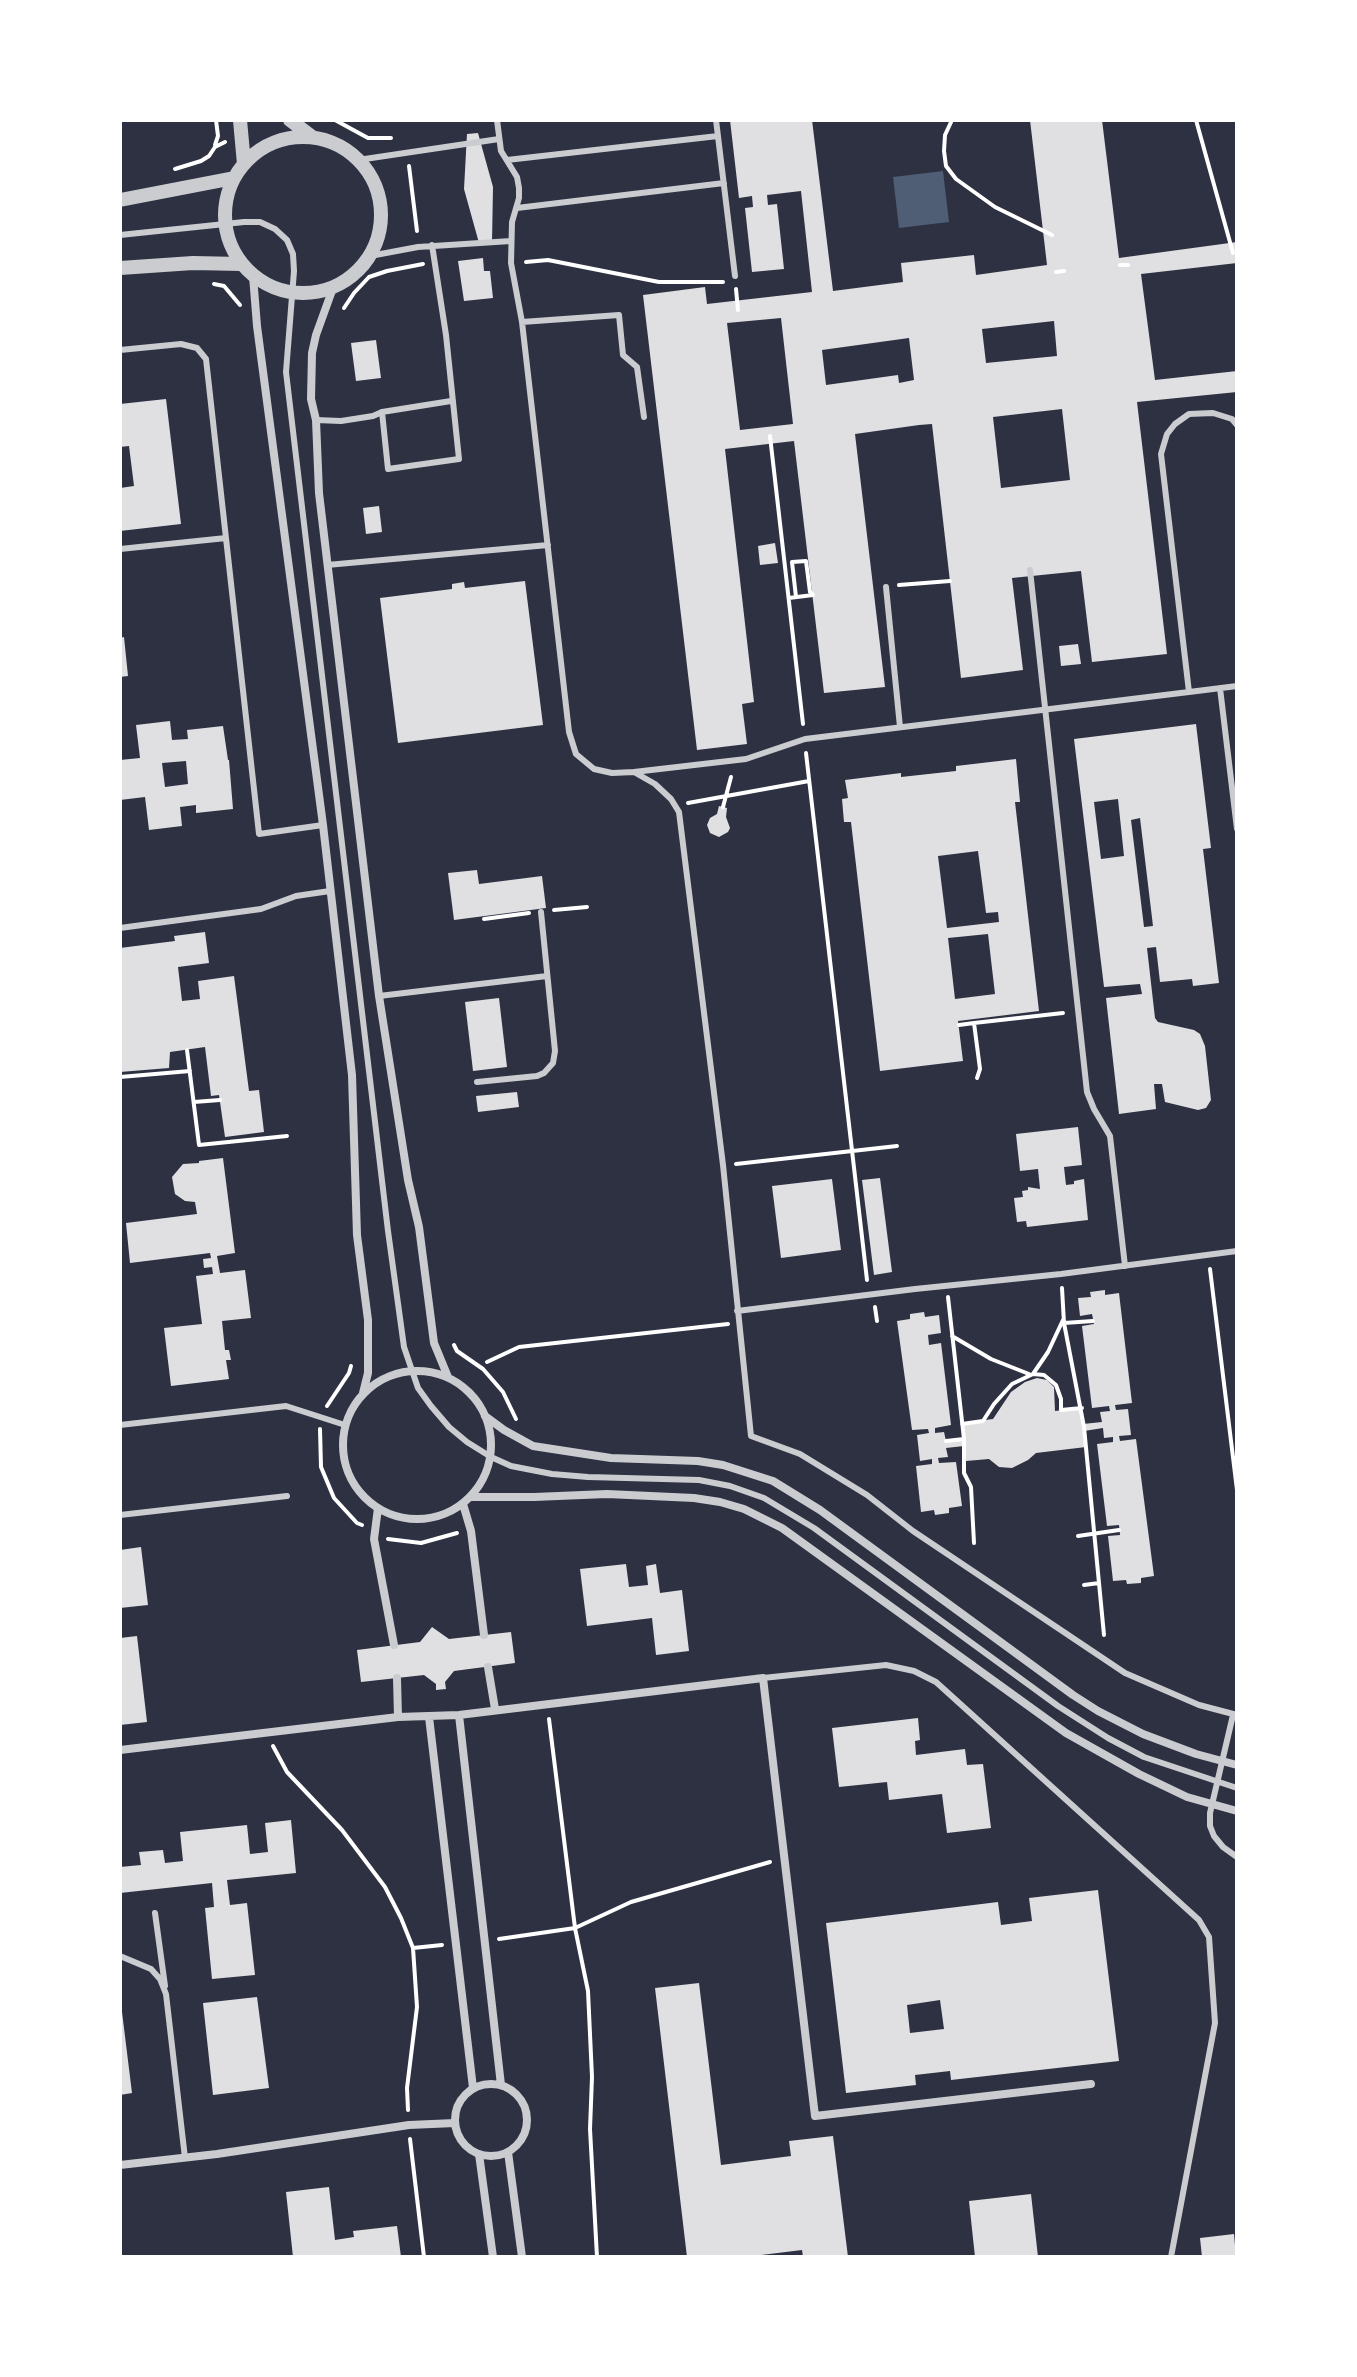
<!DOCTYPE html>
<style>
body{margin:0}
#map{position:relative;width:1357px;height:2377px;overflow:hidden;background:#2d3142;font-family:"Fira Sans Condensed",sans-serif}
canvas{display:block}
.frame{position:absolute;inset:0;border:122px solid #fff;pointer-events:none}
</style>
<div id="map">
<canvas width="1357" height="2377"></canvas>
<div class="frame"></div>
</div>
<script>
const g = document.querySelector('canvas').getContext('2d');
g.lineJoin = 'round';
function fillPath(path, color) {
  g.fillStyle = color;
  g.fill(path, 'evenodd');
}
function toPath(rows) {
  const path = new Path2D();
  for (const r of rows) {
    if (r.length === 3) {
      path.moveTo(r[0] + r[2], r[1]);
      path.arc(r[0], r[1], r[2], 0, 2 * Math.PI);
      continue;
    }
    path.moveTo(r[0], r[1]);
    for (let i = 2; i < r.length; i += 2) path.lineTo(r[i], r[i + 1]);
  }
  return path;
}
function trace(path, color, width, dash) {
  g.strokeStyle = color;
  g.lineWidth = width;
  g.lineCap = dash ? 'butt' : 'round';
  g.setLineDash(dash || []);
  g.stroke(path);
}
fillPath(toPath([
 [943,171,949,222,899,228,893,177]
]), '#4f5d75');
fillPath(toPath([
 [730,120,812,120,833,291,903,282,901,263,974,255,976,275,1047,265,1030,120,1102,120,1119,258,1237,242,1237,263,1141,274,1155,380,1237,371,1237,392,1137,402,1167,654,1092,662,1081,571,1012,578,1023,670,961,678,932,424,919,425,855,434,885,687,824,693,794,441,725,449,754,702,742,704,747,744,697,750,643,295,705,287,707,304,812,292,801,191,767,195,768,205,777,204,784,269,752,272,745,208,753,207,752,196,739,198],
 [781,318,793,424,740,430,727,323],
 [1054,321,1057,356,986,363,982,329],
 [909,338,914,380,899,383,898,375,826,385,822,350],
 [1062,409,1070,480,1001,488,993,417],
 [478,133,493,187,492,242,479,243,464,189,467,134],
 [483,258,484,271,490,271,493,298,464,301,458,261],
 [376,340,381,378,356,381,351,343],
 [166,399,181,524,120,531,120,488,134,486,129,446,120,447,120,404],
 [379,506,382,532,366,534,363,508],
 [775,543,778,563,760,565,758,546],
 [525,581,543,725,398,743,380,598,452,589,452,584,464,582,465,588],
 [124,637,128,676,120,677,120,638],
 [1078,644,1081,664,1061,666,1059,646],
 [170,721,172,740,188,739,187,730,223,726,228,760,229,760,233,809,196,813,196,805,180,807,182,826,149,830,145,797,120,800,120,760,140,758,136,725],
 [186,761,188,784,165,787,162,763],
 [1196,724,1211,848,1203,849,1219,983,1193,986,1192,979,1160,982,1156,947,1147,948,1155,1018,1158,1022,1194,1030,1200,1034,1205,1046,1211,1100,1206,1108,1198,1110,1165,1102,1162,1084,1154,1084,1156,1109,1119,1114,1106,998,1142,994,1140,984,1104,987,1074,739],
 [1118,799,1124,856,1101,859,1094,802],
 [1140,818,1153,926,1144,927,1131,820],
 [1016,759,1020,802,1015,802,1039,1011,958,1021,963,1061,880,1071,851,822,844,822,842,799,848,798,845,780,901,773,901,777,956,771,956,766],
 [978,851,986,913,998,912,999,922,947,928,938,856],
 [988,934,995,994,955,999,948,938],
 [719,806,727,808,726,817,730,828,728,832,719,837,710,833,707,825,710,818,717,814],
 [477,870,479,884,542,876,546,908,454,920,448,873],
 [205,932,209,963,178,967,182,1001,200,999,198,981,234,976,249,1091,259,1090,264,1132,225,1137,219,1095,211,1096,205,1047,170,1052,169,1068,120,1072,120,948,175,941,174,936],
 [499,998,507,1067,473,1071,465,1002],
 [517,1092,519,1107,478,1112,476,1096],
 [1078,1127,1082,1165,1064,1167,1066,1185,1074,1184,1074,1181,1084,1179,1088,1220,1027,1227,1026,1221,1017,1222,1014,1198,1023,1197,1022,1191,1028,1190,1028,1187,1040,1189,1038,1169,1020,1171,1016,1134],
 [223,1158,235,1253,217,1256,220,1273,245,1270,251,1318,222,1321,225,1350,229,1350,231,1360,226,1360,229,1379,171,1386,164,1328,202,1324,196,1276,213,1274,212,1267,204,1268,203,1259,211,1258,210,1253,130,1263,126,1223,197,1214,195,1202,185,1201,175,1194,172,1177,183,1164,199,1163,199,1161],
 [880,1178,892,1272,874,1275,862,1180],
 [832,1179,841,1250,781,1258,772,1186],
 [1105,1290,1105,1295,1119,1293,1132,1403,1115,1405,1116,1410,1128,1409,1131,1435,1119,1436,1120,1441,1136,1439,1154,1576,1141,1578,1141,1583,1127,1584,1126,1580,1113,1581,1108,1536,1120,1535,1119,1525,1107,1526,1097,1444,1113,1442,1113,1437,1104,1438,1103,1428,1084,1431,1086,1447,1036,1453,1028,1460,1012,1468,999,1467,989,1459,966,1461,964,1446,946,1448,948,1457,938,1458,939,1463,956,1462,962,1506,949,1508,949,1513,935,1515,934,1510,921,1512,916,1466,932,1464,932,1459,920,1461,917,1435,929,1433,928,1429,912,1430,897,1321,910,1319,910,1314,924,1312,925,1317,939,1315,941,1333,928,1335,929,1345,941,1343,951,1425,935,1428,935,1433,944,1432,946,1441,964,1439,961,1423,993,1419,1011,1392,1025,1382,1037,1378,1047,1380,1054,1387,1055,1411,1082,1408,1083,1424,1102,1422,1100,1412,1110,1411,1109,1406,1092,1408,1082,1326,1094,1324,1092,1314,1080,1316,1078,1298,1091,1297,1090,1292],
 [141,1547,148,1605,120,1608,120,1550],
 [626,1564,629,1587,648,1585,646,1566,656,1564,660,1593,682,1590,689,1651,656,1655,652,1618,587,1626,580,1569],
 [432,1627,449,1639,511,1632,515,1663,454,1671,445,1682,446,1689,436,1690,436,1684,424,1675,361,1682,357,1650,420,1642],
 [137,1636,147,1722,120,1725,120,1638],
 [918,1718,920,1740,915,1741,916,1755,965,1749,967,1765,983,1764,991,1828,947,1833,942,1794,889,1800,887,1782,839,1787,832,1728],
 [291,1820,296,1873,227,1880,230,1905,247,1903,255,1975,212,1979,205,1908,214,1907,212,1883,120,1893,120,1867,141,1865,139,1852,163,1850,165,1863,183,1861,180,1832,247,1825,250,1854,268,1852,265,1823],
 [1098,1890,1119,2061,951,2080,950,2071,915,2075,916,2085,846,2093,826,1923,998,1902,1001,1925,1032,1921,1029,1898],
 [940,2000,944,2029,910,2033,907,2005],
 [699,1983,721,2165,791,2156,789,2141,833,2136,848,2257,803,2257,802,2250,745,2257,687,2257,655,1988],
 [257,1997,269,2088,213,2095,203,2003],
 [120,2012,122,2012,132,2093,120,2095],
 [329,2187,335,2240,354,2237,353,2231,397,2226,401,2257,293,2257,286,2192],
 [1031,2194,1038,2257,975,2257,969,2201],
 [1234,2234,1236,2257,1202,2257,1200,2238]
]), '#e0e0e3');
trace(toPath([
 [335,120,368,138,391,138],
 [952,120,945,135,944,151,946,166,956,179,995,207,1052,235],
 [1196,120,1233,253],
 [215,145,218,136,216,120],
 [409,166,417,231],
 [175,169,201,161,209,156,215,147,225,142],
 [526,262,548,260,659,282,723,282],
 [1120,265,1128,265],
 [1056,272,1064,271],
 [214,284,224,286,240,305],
 [736,289,738,310],
 [344,308,354,293,369,277,387,271,423,264],
 [770,436,803,724],
 [899,585,950,581],
 [789,598,813,595,810,592,806,561,792,562,796,597],
 [806,753,867,1280],
 [688,803,809,781],
 [723,807,731,777],
 [554,910,587,907],
 [484,919,529,913],
 [959,1025,974,1023],
 [187,1050,199,1145,287,1136],
 [120,1077,190,1071],
 [977,1078,980,1069,974,1023,1063,1013],
 [194,1102,220,1100],
 [736,1164,897,1146],
 [1210,1269,1237,1490],
 [1062,1288,1064,1323,1084,1427,1104,1635],
 [875,1307,877,1321],
 [1064,1323,1093,1321],
 [952,1336,991,1359,1029,1374],
 [454,1345,457,1351,483,1369,503,1392,516,1419],
 [487,1362,519,1347,728,1324],
 [1033,1374,1048,1352,1063,1320],
 [327,1406,349,1373,351,1366],
 [962,1424,983,1421,994,1404,1012,1384,1033,1374,1044,1375,1056,1385,1061,1399,1061,1410,1082,1408],
 [320,1429,321,1467,334,1498,357,1523,362,1525],
 [964,1439,964,1473,971,1487,974,1543],
 [946,1441,964,1439,948,1297],
 [1078,1536,1119,1530],
 [388,1539,421,1543,457,1533],
 [1084,1585,1099,1583],
 [549,1719,575,1928,588,1991,592,2077,590,2129,597,2257],
 [273,1746,287,1772,342,1830,385,1887,401,1918,413,1948,417,2007,407,2088,408,2110],
 [499,1939,575,1928,631,1902,770,1862],
 [413,1948,442,1945],
 [410,2139,424,2257]
]), '#fff', 4);
trace(toPath([
 [497,120,501,151,517,177,519,188,519,198,512,222,511,263,522,322,569,732,576,754,594,769,612,773,634,772,655,784,671,799,679,812,723,1165,751,1436,800,1454,867,1495,913,1531,1125,1673,1199,1705,1237,1715],
 [716,120,735,276],
 [358,160,499,139],
 [507,160,718,136],
 [517,208,724,183],
 [120,235,244,222,260,222,275,229,287,240,293,254,294,271,286,372,388,1231,404,1347,418,1388,431,1406,449,1427,467,1442,491,1457,511,1466,552,1474,588,1477,699,1480,730,1486,764,1498,814,1528,1058,1706,1108,1738,1144,1757,1237,1788],
 [432,245,446,335,459,459,388,469,382,412,451,401],
 [370,256,418,247,511,241],
 [522,322,619,315,623,355,637,367,644,417],
 [120,350,181,344,197,348,206,359,259,834,323,825],
 [316,420,341,421,373,416,382,412],
 [1237,425,1232,419,1213,413,1189,414,1175,424,1167,434,1161,454,1189,692,1237,686],
 [120,549,226,538],
 [327,565,548,545],
 [1030,570,1087,1092,1094,1109,1110,1136,1125,1266],
 [886,587,900,727],
 [1220,688,1237,829],
 [634,772,746,759,805,739,1189,692],
 [120,928,261,909,296,896,330,891],
 [379,996,547,976],
 [477,1082,537,1076,544,1073,553,1063,555,1051,541,912],
 [737,1311,915,1289,1061,1274,1237,1251],
 [120,1425,286,1406,345,1425],
 [120,1515,287,1496],
 [763,1678,886,1665,914,1671,936,1682,1199,1920,1209,1937,1215,2023,1171,2257],
 [1233,1715,1210,1813,1210,1826,1214,1836,1223,1847,1237,1857],
 [155,1913,165,1986],
 [120,1956,151,1969,160,1979,166,1994,185,2158]
]), '#caccd0', 6);
trace(toPath([
 [253,276,257,326,323,825,352,1075,357,1235,368,1320,368,1373,363,1393],
 [333,288,316,335,312,353,311,399,316,420,319,493,379,996,408,1180,419,1227,434,1343,448,1377],
 [417,1445,74],
 [485,1416,504,1430,533,1446,611,1458,698,1461,723,1465,773,1481,820,1510,1073,1695,1098,1711,1143,1734,1196,1754,1237,1765],
 [471,1497,534,1497,607,1494,694,1498,720,1502,744,1509,782,1528,1066,1733,1139,1774,1187,1797,1237,1811],
 [463,1504,471,1531,484,1635],
 [378,1508,374,1539,394,1645],
 [488,1667,495,1709],
 [397,1678,398,1717],
 [459,1715,501,2085],
 [429,1717,473,2088],
 [120,1750,398,1717,459,1715,763,1678,815,2116,1091,2084],
 [491,2120,36],
 [508,2152,522,2257],
 [479,2154,493,2257],
 [120,2165,217,2154,409,2125,455,2123]
]), '#caccd0', 8);
trace(toPath([
 [240,120,244,164],
 [290,120,311,136],
 [303,215,78],
 [120,200,234,178],
 [120,268,193,263,241,264]
]), '#caccd0', 14);
</script>
